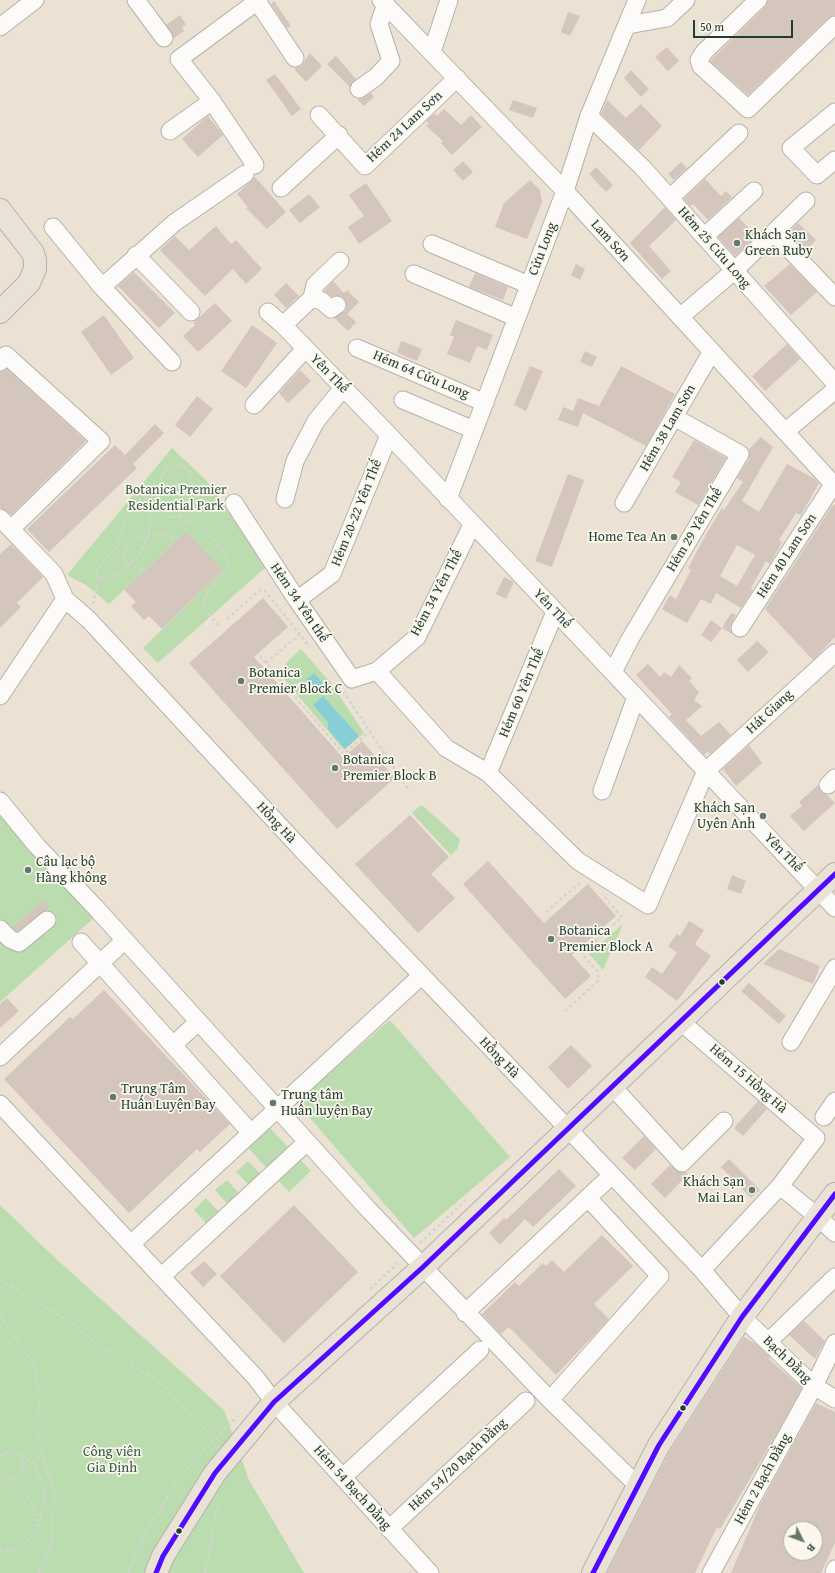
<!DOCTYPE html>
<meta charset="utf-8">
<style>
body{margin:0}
#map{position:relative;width:835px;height:1573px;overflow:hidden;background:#ebe2d4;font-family:"Gentium Book Plus",serif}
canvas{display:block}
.north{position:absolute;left:783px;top:1521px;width:40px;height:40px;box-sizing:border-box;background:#fbf7ec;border:1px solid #a3ada2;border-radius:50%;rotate:132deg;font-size:11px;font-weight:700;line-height:16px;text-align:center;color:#1f3d34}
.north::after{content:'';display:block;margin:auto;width:14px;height:18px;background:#66776c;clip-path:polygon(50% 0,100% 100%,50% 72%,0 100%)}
.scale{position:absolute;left:693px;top:20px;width:100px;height:18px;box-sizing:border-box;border:2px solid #1f3d34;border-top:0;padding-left:5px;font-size:12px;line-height:14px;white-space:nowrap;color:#1f3d34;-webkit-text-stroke:3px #fbf7ec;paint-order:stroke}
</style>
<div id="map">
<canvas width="835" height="1573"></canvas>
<div class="north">B</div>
<div class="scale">50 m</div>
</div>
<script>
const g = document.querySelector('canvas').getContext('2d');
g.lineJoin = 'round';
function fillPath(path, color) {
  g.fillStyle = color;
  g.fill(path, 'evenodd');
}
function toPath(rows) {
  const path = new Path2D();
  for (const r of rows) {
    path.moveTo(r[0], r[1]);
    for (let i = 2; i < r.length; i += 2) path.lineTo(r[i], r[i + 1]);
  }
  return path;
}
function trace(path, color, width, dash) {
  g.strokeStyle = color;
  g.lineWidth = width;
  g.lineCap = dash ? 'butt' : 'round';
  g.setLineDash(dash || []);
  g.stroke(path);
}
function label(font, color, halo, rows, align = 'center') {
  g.font = font + ' "Gentium Book Plus",serif';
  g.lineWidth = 3.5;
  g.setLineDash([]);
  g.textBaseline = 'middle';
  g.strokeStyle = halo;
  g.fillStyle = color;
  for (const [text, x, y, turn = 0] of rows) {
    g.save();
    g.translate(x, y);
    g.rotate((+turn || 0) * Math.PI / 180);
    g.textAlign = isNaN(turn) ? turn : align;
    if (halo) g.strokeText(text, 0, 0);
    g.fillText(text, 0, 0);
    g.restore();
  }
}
fillPath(toPath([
 [172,448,207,481,266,567,158,663,143,648,223,570,186,531,109,604,86,585,67,575],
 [301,649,331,683,364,733,344,750,284,679,283,674,286,663],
 [420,806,423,806,460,839,457,849,451,855,412,813],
 [0,808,96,916,0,1002],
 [623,924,603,970,589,954],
 [390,1020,510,1157,414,1238,296,1102],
 [270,1128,311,1171,289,1192,248,1148],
 [248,1161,272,1186,261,1197,236,1172],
 [227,1180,251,1206,239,1217,215,1190],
 [206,1198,230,1224,218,1236,194,1210],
 [0,1205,53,1256,224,1410,249,1480,304,1573,0,1573]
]), '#badcaf');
fillPath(toPath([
 [314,673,326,687,318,694,306,680],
 [323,696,359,736,345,749,328,729,328,722,313,705]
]), '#87ced6');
fillPath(toPath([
 [768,0,835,0,835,15,828,18,748,95,710,61,765,7],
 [274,1,291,26,287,28,271,4],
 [568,12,580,16,570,36,561,32],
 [180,15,186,25,182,27,184,31,174,38,166,25],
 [667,47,679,61,668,71,655,57],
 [310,53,322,66,306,82,294,69,301,66],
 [336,56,356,79,350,87,327,64],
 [631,70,649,89,641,97,624,78],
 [275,74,301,109,292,116,266,80],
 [371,93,374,97,364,106,357,99,364,97],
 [513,100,537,108,533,118,509,110],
 [607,100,626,118,641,104,662,126,639,150,601,114],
 [444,109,461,125,471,115,482,127,452,155,441,143,443,141,426,126,429,124,426,121,435,113,437,116],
 [208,116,223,135,198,157,182,139],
 [463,161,473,172,463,181,453,170],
 [681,162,687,168,674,180,668,174],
 [596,167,613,185,606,192,589,174],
 [255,177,286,212,267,229,246,208,248,207,237,194],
 [705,179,721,196,726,191,732,197,708,220,693,204,690,206,684,199],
 [530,180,540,190,542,202,527,239,495,227,504,203],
 [366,183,392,221,359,244,348,227,364,216,349,195],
 [309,194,320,207,300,223,289,210],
 [665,207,676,220,649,246,671,271,662,279,630,243],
 [739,218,756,236,735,256,718,237],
 [798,223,816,240,806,251,788,233],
 [216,226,231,244,236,240,262,269,246,284,233,269,205,296,160,250,175,236,189,250],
 [576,264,585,269,580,280,571,275],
 [790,264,817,292,791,315,764,286],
 [134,272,175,313,159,328,118,286],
 [475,273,508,287,503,300,469,287],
 [333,281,344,293,347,290,359,302,347,314,356,322,348,331,334,318,346,310,345,300,341,296,332,296,324,291],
 [286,283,299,296,286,308,274,295],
 [215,303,232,321,198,352,183,336,195,325,193,323],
 [104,315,134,358,111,375,81,332],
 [456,320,493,335,487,350,477,346,470,363,447,354,454,337,450,335],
 [252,325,277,343,246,388,221,371],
 [401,341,422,349,417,361,397,353],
 [787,344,800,359,765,391,752,376],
 [585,351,597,357,592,367,580,362],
 [530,366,543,371,526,411,514,405],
 [621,366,675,394,646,446,583,413,578,427,558,420,563,407,573,411,578,398,599,406],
 [7,369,86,441,11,515,0,507,0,372],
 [300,370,311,381,288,403,279,393],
 [197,396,213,409,190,437,175,425],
 [155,424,164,433,133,464,137,468,49,552,27,529,115,445,125,455],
 [761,437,773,447,742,501,759,512,787,464,815,479,819,483,801,515,796,513,779,540,782,542,770,564,766,561,751,588,753,590,741,608,716,593,711,604,701,599,687,623,662,609,670,595,676,599,691,570,688,568,708,531,722,508,724,510,743,482,737,478,749,459,749,449],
 [737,545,755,555,737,586,720,576],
 [694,440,726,458,698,505,675,492,681,482,672,477],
 [568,474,584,480,552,567,535,561],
 [835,504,835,637,813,660,765,609,832,506],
 [186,531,223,570,162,629,149,616,144,620,131,606,136,602,124,590],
 [11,544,43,577,17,603,21,607,0,628,0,554],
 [504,577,514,582,506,599,496,594],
 [263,598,288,627,254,657,343,758,362,741,395,778,337,829,189,663],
 [731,613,736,615,730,627,732,634,722,628],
 [711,620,722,628,711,642,701,635],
 [757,641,769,652,748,672,737,660],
 [648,664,660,677,664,672,671,677,679,665,692,678,689,681,699,692,694,700,702,706,686,720,701,736,719,722,731,735,710,754,708,751,704,755,669,717,672,714,636,675],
 [749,745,762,763,736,786,723,769],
 [818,785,821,792,827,795,835,803,804,831,790,816,802,806,799,802],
 [410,815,449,857,431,874,455,898,418,933,355,864],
 [488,861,544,923,588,884,616,916,572,955,591,976,565,999,463,884],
 [732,875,746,881,741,894,727,889],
 [43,900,50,907,17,931,16,931,13,927],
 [689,921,704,930,695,944,711,956,677,1001,645,977,652,967,662,974,677,953,668,946,677,934,680,936],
 [779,949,820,966,813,984,763,964],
 [749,983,786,1016,779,1024,741,991],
 [104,990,230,1124,200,1152,197,1149,129,1213,4,1079,70,1017,73,1019],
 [7,998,19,1011,0,1028,0,1004],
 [571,1045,592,1066,568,1089,548,1067],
 [758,1101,767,1109,743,1136,734,1128],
 [644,1136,656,1149,635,1170,622,1158],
 [729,1159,760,1190,751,1198,721,1167],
 [670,1165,679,1172,686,1172,688,1174,665,1198,651,1184],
 [559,1169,576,1186,533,1227,525,1219,500,1245,489,1233,504,1218,506,1220],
 [294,1205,358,1272,284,1343,220,1276],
 [602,1235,633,1266,594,1304,609,1319,556,1375,509,1327,501,1334,482,1314,515,1282,519,1286,543,1263,546,1266,552,1260,564,1272],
 [204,1261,217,1274,203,1287,190,1273],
 [804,1321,825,1341,815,1359,789,1335],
 [744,1337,756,1344,770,1357,769,1359,802,1388,779,1430,720,1529,717,1527,695,1573,607,1573,670,1451],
 [816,1403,835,1412,835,1543,821,1573,731,1573,760,1505],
 [791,1529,815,1529,815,1553,791,1553]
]), '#d4c5bd');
const minor = toPath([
 [136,0,164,38],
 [381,0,565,191,835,486],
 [758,0,704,52,699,60,701,66,748,109,835,25],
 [257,1,295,58],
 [628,25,667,18,686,0],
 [0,27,35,0],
 [432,52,449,0],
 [359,89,376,77,391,61,379,24,386,4],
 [835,112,791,148,817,175,835,160],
 [319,115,365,166,457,78],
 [589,116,642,167,835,383],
 [170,131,212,101],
 [255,165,212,101,179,59,259,0],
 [281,188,339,135],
 [670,198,739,133],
 [53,227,102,287,174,223,245,174],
 [774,233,835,297],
 [704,237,754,191],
 [432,244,529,285],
 [136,255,191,312],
 [414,274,517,318],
 [102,287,172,362],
 [312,298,322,301,331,309,337,305],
 [268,312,283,325,389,435,835,908],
 [680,317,734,271,806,201],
 [283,325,312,298,315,285,340,261],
 [357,348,485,403],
 [0,362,6,355,101,441,11,529],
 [403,400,474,430],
 [254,405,305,349],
 [786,431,835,390],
 [285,499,295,461,316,421,343,388],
 [448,499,565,191,589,116,637,0],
 [234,503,297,600,352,679,377,671,417,637,472,525],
 [624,503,711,353],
 [0,518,54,574,65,599,89,620,304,852,612,1175,702,1270,742,1317,814,1386,835,1399],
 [297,600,332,574,389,435],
 [740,628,835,482],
 [377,671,446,748,488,773,578,861,648,905,706,771,835,653],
 [613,672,630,639,740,454,674,417],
 [0,696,65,599],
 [488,773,555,612],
 [828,785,835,778],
 [602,791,636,697],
 [0,801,37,846,96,908,367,1208,550,1400,637,1485],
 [0,929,10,939,19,943,47,920],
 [81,942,251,1133],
 [680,1021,816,1138,780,1186,702,1270],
 [791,1042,835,968],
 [173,1045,198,1022],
 [0,1057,125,940],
 [612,1086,682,1163,724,1121],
 [0,1104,256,1378,274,1402,430,1573],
 [824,1117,835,1101],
 [780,1186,818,1217,835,1233],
 [131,1244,421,976],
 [161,1277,307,1142],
 [465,1313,612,1175],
 [769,1341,835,1277],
 [550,1400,660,1276,588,1198],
 [343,1477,480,1350],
 [389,1529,526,1401],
 [711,1573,814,1386,835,1343],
 [834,1573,835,1569]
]);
const major = toPath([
 [0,210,33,253,35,260,35,269,29,283,0,312],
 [156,1573,163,1556,215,1473,274,1402,423,1267,835,874],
 [593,1573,659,1445,742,1317,835,1194]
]);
trace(minor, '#b5b2a9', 19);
trace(major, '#b5b2a9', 24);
trace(toPath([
 [178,465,183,466,189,471,192,479,193,491,186,510,179,517,171,518,161,507,158,489,164,472,168,468,178,465],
 [152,494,149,534,140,554,121,572,108,579,99,579,97,577,97,569,115,549,126,517,140,500,152,494,174,490,185,491,204,499],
 [179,517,199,525,205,529,225,553,228,560,227,572,211,589,203,601,205,610,219,626],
 [142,569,132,567,126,562,123,554,128,543,141,536,149,534,161,534,174,539],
 [93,604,99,579],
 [227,619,260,590,265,591,310,647],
 [260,656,344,754,370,731],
 [266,663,300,634],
 [343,691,408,789],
 [546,912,582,881],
 [565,1011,598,981,598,972,582,954,622,917,602,894],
 [420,1243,467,1199],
 [0,1280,69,1321,101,1347,163,1384,183,1407,215,1439],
 [370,1289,398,1263],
 [0,1316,34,1365,40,1397,37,1432,55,1498,50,1548,39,1573],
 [0,1456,11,1452,21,1455,24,1466,18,1476,7,1479,0,1471],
 [14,1478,25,1489,38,1522],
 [0,1551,10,1551,22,1546,33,1536,38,1524,46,1493,35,1464,21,1455],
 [128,1573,144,1535,177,1481,200,1454,238,1416],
 [205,1573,218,1503]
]), '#d4d4cf', 2.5, [3, 3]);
trace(minor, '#fcfbf9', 17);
trace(major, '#ebe2d7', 22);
trace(toPath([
 [156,1573,163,1556,215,1473,274,1402,423,1267,835,874],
 [593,1573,659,1445,742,1317,835,1194]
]), '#4f0aff', 5);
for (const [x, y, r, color] of [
 [737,243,4,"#66776c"],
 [674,537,4,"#66776c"],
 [241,681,4,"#66776c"],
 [335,768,4,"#66776c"],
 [763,816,4,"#66776c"],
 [28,870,4,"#66776c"],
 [551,939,4,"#66776c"],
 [722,982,3.5,"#1f3d34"],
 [113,1097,4,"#66776c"],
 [273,1103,4,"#66776c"],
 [752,1190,4,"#66776c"],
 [683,1408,3.5,"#1f3d34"],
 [179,1531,3.5,"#1f3d34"]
]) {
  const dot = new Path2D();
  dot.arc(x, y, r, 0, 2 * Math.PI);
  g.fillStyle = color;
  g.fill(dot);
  trace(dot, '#fbf7ec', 1.5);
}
label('14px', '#1f3d34', '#fbf7ec', [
 ["Hẻm 24 Lam Sơn",405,127,-43],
 ["Lam Sơn",610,241,48],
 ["Hẻm 25 Cửu Long",714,248,49],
 ["Cửu Long",543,249,-69],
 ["Yên Thế",329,374,46],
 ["Hẻm 64 Cửu Long",421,375,23],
 ["Hẻm 38 Lam Sơn",668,428,-60],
 ["Hẻm 20-22 Yên Thế",357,513,-68],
 ["Hẻm 29 Yên Thế",695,530,-59],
 ["Hẻm 40 Lam Sơn",787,556,-57],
 ["Hẻm 34 Yên Thế",437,593,-62],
 ["Hẻm 34 Yên thế",299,603,56],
 ["Yên Thế",552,609,47],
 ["Hẻm 60 Yên Thế",522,693,-67],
 ["Hát Giang",770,712,-43],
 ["Hồng Hà",276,823,47],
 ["Yên Thế",783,853,46],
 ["Hồng Hà",499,1058,46],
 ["Hẻm 15 Hồng Hà",748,1079,41],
 ["Bạch Đằng",787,1360,44],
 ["Hẻm 54/20 Bạch Đằng",458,1465,-43],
 ["Hẻm 2 Bạch Đằng",763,1479,-61],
 ["Hẻm 54 Bạch Đằng",352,1488,48]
]);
label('14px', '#1f3d34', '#fbf7ec', [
 ["Khách Sạn",745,235],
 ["Green Ruby",745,251],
 ["Home Tea An",666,537,"right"],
 ["Botanica",249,673],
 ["Premier Block C",249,689],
 ["Botanica",343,760],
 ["Premier Block B",343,776],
 ["Khách Sạn",755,808,"right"],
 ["Uyên Anh",755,824,"right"],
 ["Câu lạc bộ",36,862],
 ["Hàng không",36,878],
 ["Botanica",559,931],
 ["Premier Block A",559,947],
 ["Trung Tâm",121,1089],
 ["Huấn Luyện Bay",121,1105],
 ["Trung tâm",281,1095],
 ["Huấn luyện Bay",281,1111],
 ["Khách Sạn",744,1182,"right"],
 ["Mai Lan",744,1198,"right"]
], 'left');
label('14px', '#365c47', '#fbf7ec', [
 ["Botanica Premier",176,490],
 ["Residential Park",176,506],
 ["Công viên",112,1452],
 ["Gia Định",112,1468]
]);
</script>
